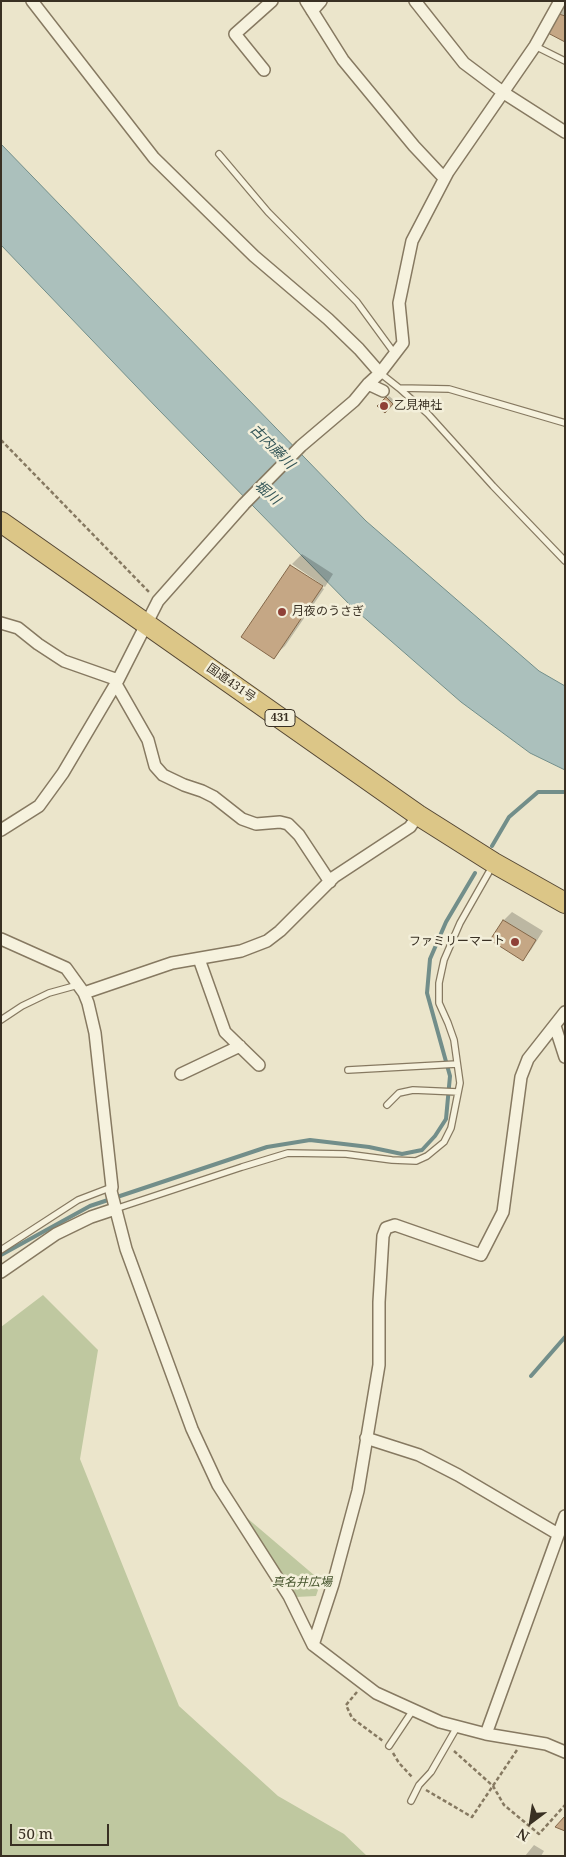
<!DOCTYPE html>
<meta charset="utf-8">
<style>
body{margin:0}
#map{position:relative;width:566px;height:1857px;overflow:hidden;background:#ebe5cb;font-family:"Noto Serif",serif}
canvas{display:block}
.frame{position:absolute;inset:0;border:2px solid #393023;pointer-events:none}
.north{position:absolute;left:506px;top:1797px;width:50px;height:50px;-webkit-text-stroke:4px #f3efda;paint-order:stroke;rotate:211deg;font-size:14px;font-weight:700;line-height:20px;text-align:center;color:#393023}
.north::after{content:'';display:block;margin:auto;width:18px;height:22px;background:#393023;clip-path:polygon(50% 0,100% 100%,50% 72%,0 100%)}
.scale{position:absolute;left:10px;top:1824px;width:99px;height:22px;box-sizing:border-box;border:2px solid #393023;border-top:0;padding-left:6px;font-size:15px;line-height:18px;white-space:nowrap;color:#393023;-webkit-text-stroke:4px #f3efda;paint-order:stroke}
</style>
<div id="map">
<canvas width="566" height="1857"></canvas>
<div class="frame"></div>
<div class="north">N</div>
<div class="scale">50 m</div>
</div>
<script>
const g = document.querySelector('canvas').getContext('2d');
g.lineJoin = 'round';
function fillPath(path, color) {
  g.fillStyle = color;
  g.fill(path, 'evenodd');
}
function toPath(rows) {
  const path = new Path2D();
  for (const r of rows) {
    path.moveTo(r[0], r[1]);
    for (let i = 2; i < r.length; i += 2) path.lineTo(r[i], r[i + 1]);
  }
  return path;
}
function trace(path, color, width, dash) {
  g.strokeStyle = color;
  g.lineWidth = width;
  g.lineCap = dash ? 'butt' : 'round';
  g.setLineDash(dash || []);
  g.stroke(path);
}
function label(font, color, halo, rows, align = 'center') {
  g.font = font + ' "Noto Serif","Noto Sans JP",serif';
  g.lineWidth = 5;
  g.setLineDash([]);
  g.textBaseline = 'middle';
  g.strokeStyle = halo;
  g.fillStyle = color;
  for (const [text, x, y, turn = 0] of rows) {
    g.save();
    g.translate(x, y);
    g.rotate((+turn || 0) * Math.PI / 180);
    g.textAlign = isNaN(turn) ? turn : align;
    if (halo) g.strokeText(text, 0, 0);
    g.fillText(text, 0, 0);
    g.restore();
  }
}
fillPath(toPath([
 [43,1295,98,1350,80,1459,179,1706,278,1796,344,1834,367,1856,1,1856,1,1327],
 [240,1512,321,1581,316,1596,296,1597]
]), '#bfc8a0');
const water = toPath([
 [1,144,366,521,539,671,565,686,565,770,530,753,461,702,352,607,157,408,1,245,1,144]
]);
fillPath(water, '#abc0bc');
trace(water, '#728e8a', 1);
fillPath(toPath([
 [563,8,565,8,565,40,557,14],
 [389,396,395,401,385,411,379,406],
 [302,554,333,574,325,587,292,564],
 [291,565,291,567,324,589,285,646,273,657,243,636],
 [512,912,543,931,531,950,523,959,504,920],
 [534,1845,544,1851,541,1856,525,1856]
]), '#0003');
trace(toPath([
 [492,846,509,817,538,792,565,792],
 [1,1255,90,1206,267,1147,310,1140,369,1147,402,1154,422,1150,435,1136,446,1119,450,1076,427,993,430,959,446,922,475,873],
 [531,1376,565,1337]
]), '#728e8a', 4);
const building = toPath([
 [556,13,565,16,565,42,546,32,556,13],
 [386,397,393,404,385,413,377,406,386,397],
 [290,565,323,586,274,659,241,637,290,565],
 [503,920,536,940,523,961,490,940,503,920],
 [565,1816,565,1831,555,1827,565,1816]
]);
fillPath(building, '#c5a785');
trace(building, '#836749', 1);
const service = toPath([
 [535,46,565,61],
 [219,154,268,212,357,302,395,354],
 [380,373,399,388,449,389,565,423],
 [399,388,428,414,493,486,565,561],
 [1,1020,22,1006,49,993,78,985],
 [348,1070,457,1064],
 [387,1105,399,1093,413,1090,458,1092],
 [115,1209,242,1167,288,1153,346,1154,392,1160,416,1161,427,1156,444,1142,451,1128,460,1083,454,1040,448,1023,439,1003,439,983,444,960,460,923,493,865],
 [1,1250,78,1200,112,1187],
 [389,1746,413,1710],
 [411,1801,419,1785,431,1772,457,1727]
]);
const minor = toPath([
 [32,1,154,158,254,256,328,319,359,349,380,373],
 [306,1,343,60,414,146,444,178],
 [415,1,464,63,504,93,565,132],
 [312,11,321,1],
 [264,70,235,34,272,1],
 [368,384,383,391],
 [1,623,18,628,38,644,64,661,118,680],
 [116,684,148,740,155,766,163,775,184,785,202,791,214,797,242,819,256,824,280,822,288,824,299,835,330,882],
 [1,830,39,806,63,773,118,680,158,601,244,504,301,446,354,401,368,384,380,373,403,343,399,303,412,241,448,172,535,46,560,1],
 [1,939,66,968,84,993,88,1003,95,1033,112,1187,111,1191,126,1249,192,1429,218,1485,289,1596,313,1645,376,1693,440,1722,486,1734,546,1744,565,1752],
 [199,959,225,1032,259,1065],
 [84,993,172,963,241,951,267,941,280,931,334,877,410,827,418,815],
 [555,1026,565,1057],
 [181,1074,240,1046],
 [1,1272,56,1234,91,1217,115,1209],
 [366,1438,419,1455,458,1475,558,1534],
 [313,1645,333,1584,358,1491,379,1365,379,1302,383,1236,386,1228,395,1225,481,1255,503,1212,521,1077,528,1059,565,1012],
 [486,1734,565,1516]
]);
const trunk = toPath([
 [1,522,418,815,494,863,565,903]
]);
trace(service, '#867961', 8);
trace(minor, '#867961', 14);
trace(trunk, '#554734', 22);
trace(toPath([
 [1,440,150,593],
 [357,1692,346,1705,352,1718,383,1741],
 [454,1751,493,1786,504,1805,539,1834,565,1805],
 [393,1753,399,1763,413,1778],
 [426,1790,472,1817,517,1750]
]), '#867961', 2.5, [4, 2.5]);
trace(service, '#f6f2de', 5.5);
trace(minor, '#f6f2de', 11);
trace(trunk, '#dcc687', 20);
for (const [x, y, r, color] of [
 [384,406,5,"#8f4137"],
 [282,612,5,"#8f4137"],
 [515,942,5,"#8f4137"]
]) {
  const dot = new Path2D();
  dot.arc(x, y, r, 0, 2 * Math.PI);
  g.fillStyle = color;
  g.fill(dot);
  trace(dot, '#f3efda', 2);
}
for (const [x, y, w] of [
 [280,718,30]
]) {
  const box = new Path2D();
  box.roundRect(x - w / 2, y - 8.5, w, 17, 4);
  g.fillStyle = '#f3efda';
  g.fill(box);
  trace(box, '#393023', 1);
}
label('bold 11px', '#393023', null, [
 ["431",280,718]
]);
label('12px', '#393023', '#f3efda', [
 ["乙見神社",394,406],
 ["月夜のうさぎ",292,612],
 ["ファミリーマート",505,942,"right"]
], 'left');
label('12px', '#393023', '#f3efda', [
 ["国道431号",231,683,35]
]);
label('italic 12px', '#44532b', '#f3efda', [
 ["真名井広場",302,1583]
]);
label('italic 14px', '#335557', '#f3efda', [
 ["古内藤川",272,447,45],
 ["堀川",267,493,41]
]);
</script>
